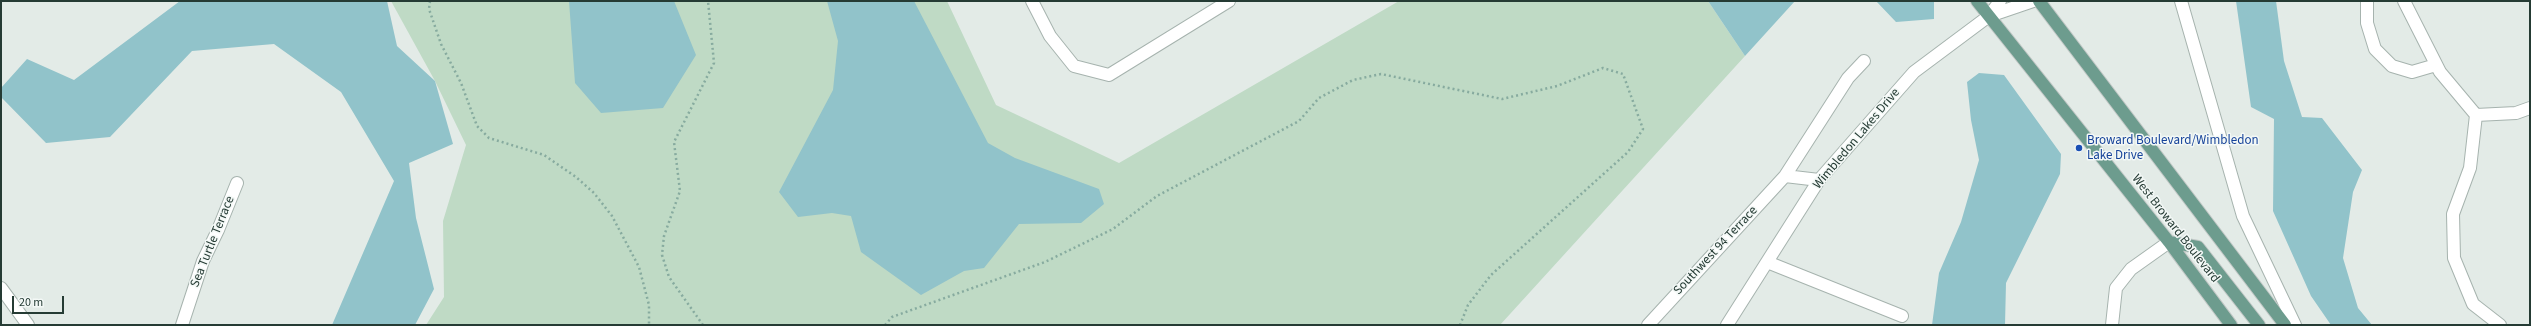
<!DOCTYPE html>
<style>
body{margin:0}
#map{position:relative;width:2531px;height:326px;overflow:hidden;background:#e3ebe7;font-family:"Source Sans 3",sans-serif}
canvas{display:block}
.frame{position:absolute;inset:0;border:2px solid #253b34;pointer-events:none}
.scale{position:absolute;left:12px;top:296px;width:52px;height:18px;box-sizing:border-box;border:2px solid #253b34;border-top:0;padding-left:5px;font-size:12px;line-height:14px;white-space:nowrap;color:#253b34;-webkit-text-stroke:3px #f3f8f6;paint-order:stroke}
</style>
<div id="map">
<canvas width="2531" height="326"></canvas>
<div class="frame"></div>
<div class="scale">20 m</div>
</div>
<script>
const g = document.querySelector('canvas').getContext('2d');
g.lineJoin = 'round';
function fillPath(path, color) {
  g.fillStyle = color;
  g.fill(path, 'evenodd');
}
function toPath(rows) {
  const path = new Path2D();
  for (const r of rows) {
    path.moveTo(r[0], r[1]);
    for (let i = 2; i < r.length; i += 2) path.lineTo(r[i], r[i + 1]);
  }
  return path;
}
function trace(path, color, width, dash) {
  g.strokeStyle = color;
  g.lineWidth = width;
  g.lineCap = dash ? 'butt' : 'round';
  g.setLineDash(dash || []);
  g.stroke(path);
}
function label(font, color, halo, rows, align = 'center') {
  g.font = font + ' "Source Sans 3",sans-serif';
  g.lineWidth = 3;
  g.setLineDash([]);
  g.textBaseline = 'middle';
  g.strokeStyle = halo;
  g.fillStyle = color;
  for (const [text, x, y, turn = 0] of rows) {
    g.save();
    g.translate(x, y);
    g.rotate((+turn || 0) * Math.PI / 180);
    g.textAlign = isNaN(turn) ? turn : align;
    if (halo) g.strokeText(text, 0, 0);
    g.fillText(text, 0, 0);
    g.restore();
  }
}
fillPath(toPath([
 [391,1,947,1,996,105,1119,163,1399,1,1708,1,1745,56,1500,325,426,325,444,297,443,221,466,145,435,81]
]), '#bfdac5');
fillPath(toPath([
 [180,1,387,1,397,46,435,81,453,144,409,163,416,218,434,289,415,325,332,325,394,181,341,92,274,44,192,51,110,137,46,143,1,97,1,88,27,59,74,80],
 [569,1,674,1,696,55,663,108,601,113,575,83],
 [827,1,914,1,988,143,1015,158,1099,189,1104,204,1081,223,1019,224,984,268,964,271,921,295,861,252,851,216,832,213,798,217,779,192,833,90,838,41],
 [1708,1,1795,1,1745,56],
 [1876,1,1934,1,1934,19,1896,22],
 [2236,1,2276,1,2284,61,2302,117,2322,118,2362,170,2353,192,2343,258,2358,308,2372,325,2331,325,2311,296,2273,211,2274,119,2251,107],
 [1979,73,2004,75,2061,154,2060,174,2006,283,2005,325,1932,325,1939,273,1961,222,1979,160,1971,120,1967,82]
]), '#91c3ca');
const minor = toPath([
 [1032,1,1050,36,1074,66,1109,75,1229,1],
 [2181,1,2243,216,2295,325],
 [2367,1,2367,23,2375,49,2392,66,2412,72,2436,65],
 [2404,1,2440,72,2476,115],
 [1989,16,2000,1],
 [2476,115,2470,168,2453,214,2454,258,2473,304,2500,325],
 [2476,115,2516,113,2530,108],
 [1785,176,1848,78,1864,61],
 [1767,262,1902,316],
 [1,288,28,325],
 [182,325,203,261,218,230,237,183],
 [1648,325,1785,176,1819,180],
 [1727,325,1819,180,1914,72,1989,16,2033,1],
 [2112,325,2116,288,2131,269,2169,242]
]);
const major = toPath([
 [1977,1,2169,242,2231,325],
 [2039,1,2285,325],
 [2169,242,2198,247,2259,325]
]);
trace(minor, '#a6b3ae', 14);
trace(major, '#c2c8c6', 14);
trace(toPath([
 [430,1,429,9,441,44,461,83,477,126,489,138,544,155,576,177,594,193,612,216,639,267,649,305,649,325],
 [703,325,669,277,662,255,664,236,680,191,674,142,714,63,708,1],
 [885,325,892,317,1045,262,1113,229,1157,196,1299,121,1319,98,1353,80,1381,74,1502,99,1557,86,1603,68,1623,74,1643,129,1628,152,1491,275,1468,305,1460,325]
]), '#87ab9f', 2.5, [2, 3]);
trace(minor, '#fff', 12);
trace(major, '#6d9c8e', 12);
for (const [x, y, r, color] of [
 [2079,148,4,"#1a4fb4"]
]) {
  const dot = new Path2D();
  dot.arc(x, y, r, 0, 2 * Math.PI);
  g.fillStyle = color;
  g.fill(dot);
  trace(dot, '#f3f8f6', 1.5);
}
label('13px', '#253b34', '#f3f8f6', [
 ["Wimbledon Lakes Drive",1857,139,-50],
 ["West Broward Boulevard",2175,229,52],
 ["Sea Turtle Terrace",213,242,-68],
 ["Southwest 94 Terrace",1716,251,-47]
]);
label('13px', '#164399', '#f3f8f6', [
 ["Broward Boulevard/Wimbledon",2087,141],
 ["Lake Drive",2087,156]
], 'left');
</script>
